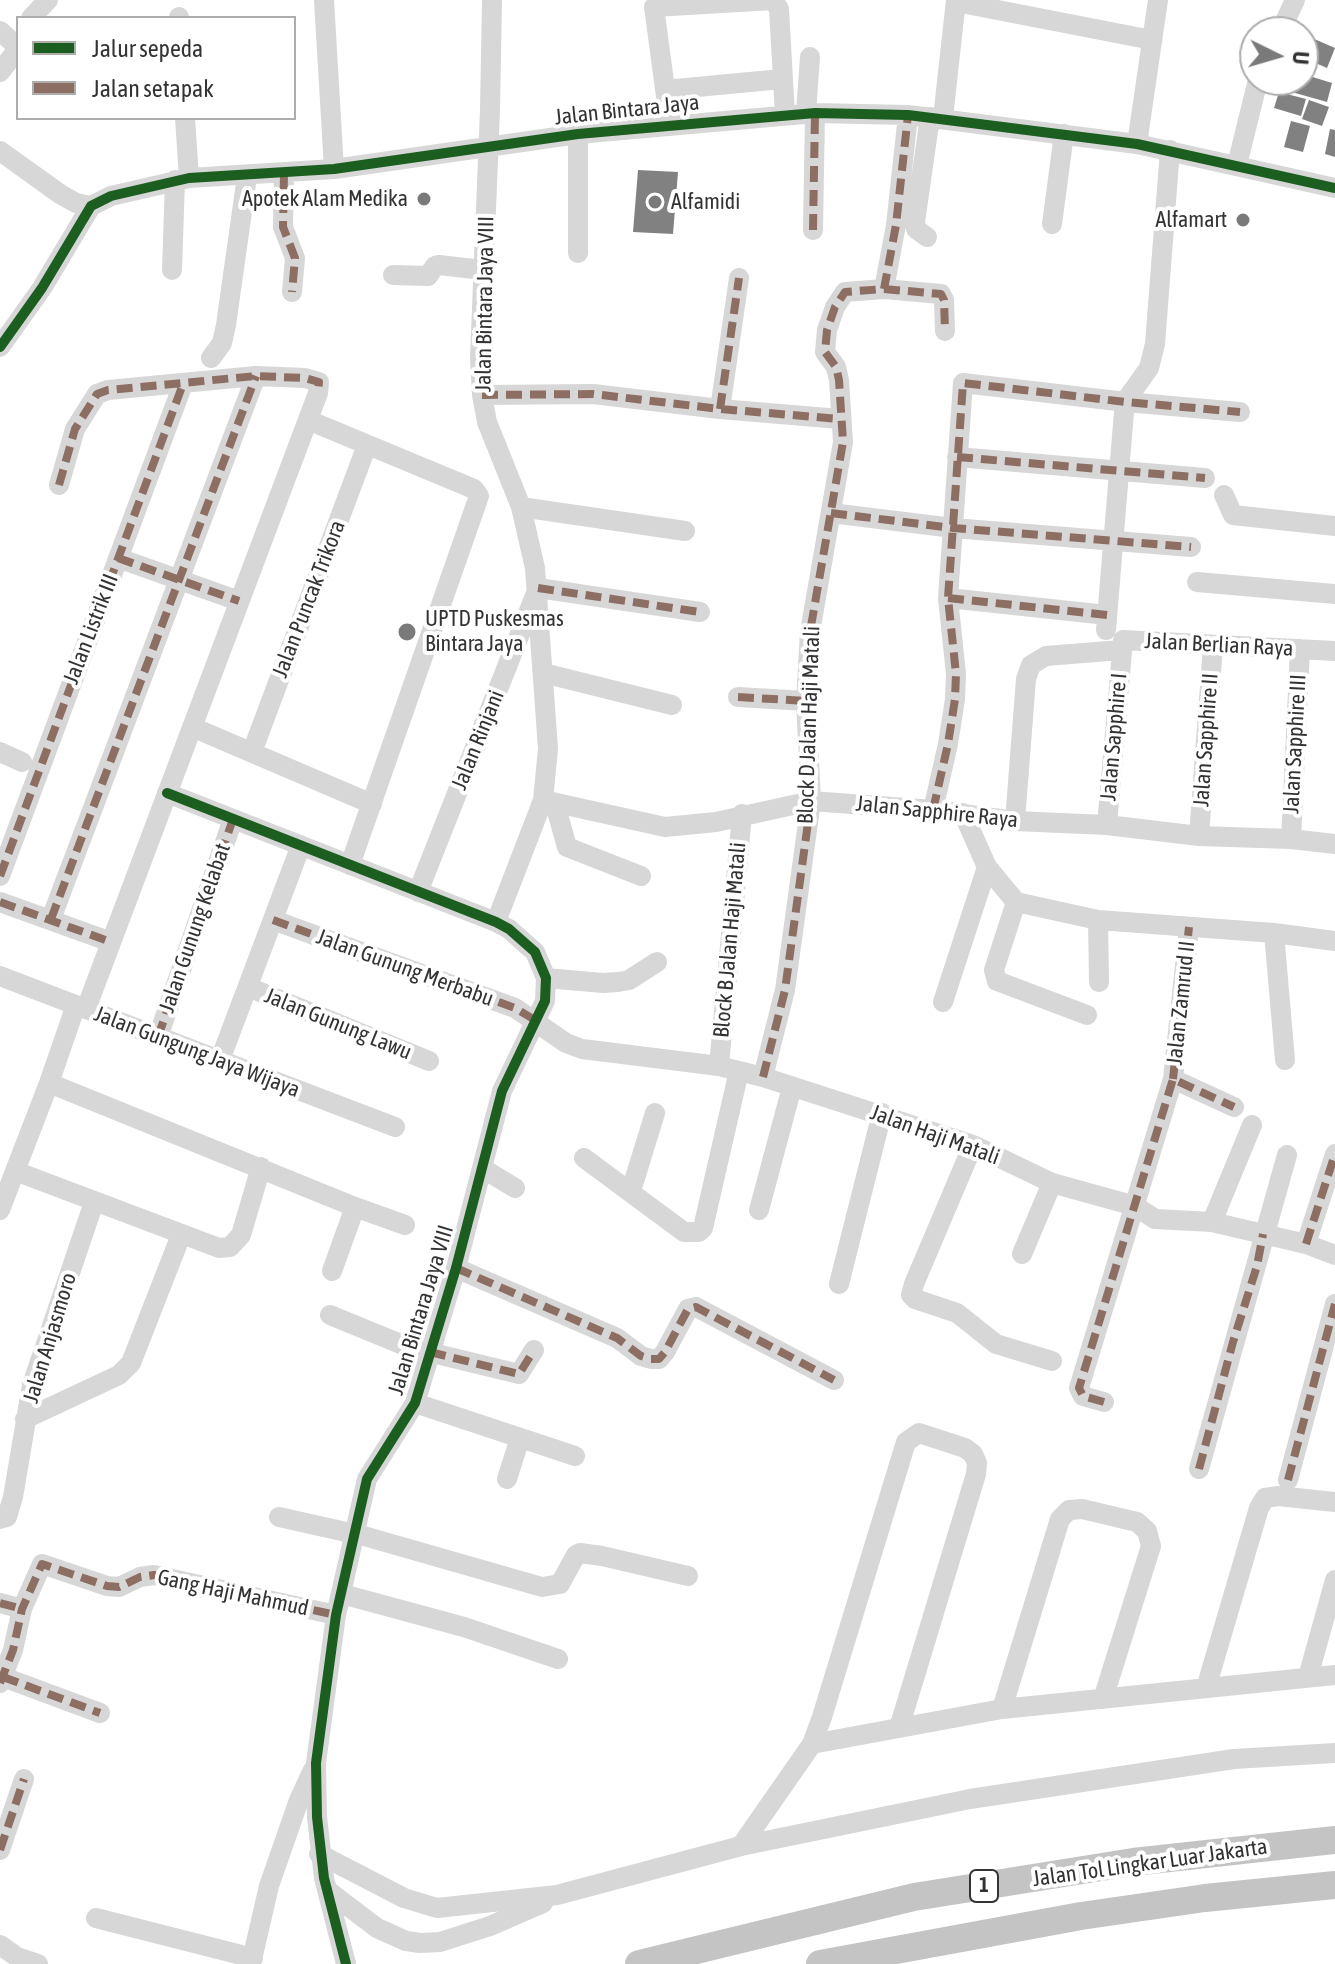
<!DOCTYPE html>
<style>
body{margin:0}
#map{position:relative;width:1335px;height:1964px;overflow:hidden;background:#fff;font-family:"Asap Condensed",sans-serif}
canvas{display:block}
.legend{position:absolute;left:16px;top:16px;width:280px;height:104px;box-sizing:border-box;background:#fff;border:2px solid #adadad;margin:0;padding:10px 14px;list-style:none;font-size:24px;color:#333}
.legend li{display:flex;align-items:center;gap:16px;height:40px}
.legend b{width:40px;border:2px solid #adadad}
.north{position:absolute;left:1239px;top:16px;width:80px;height:80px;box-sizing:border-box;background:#fff;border:2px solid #adadad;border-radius:50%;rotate:95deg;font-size:22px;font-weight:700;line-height:32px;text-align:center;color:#333}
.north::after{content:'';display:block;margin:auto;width:28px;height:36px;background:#7a7a7a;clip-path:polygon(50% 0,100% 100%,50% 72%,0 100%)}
</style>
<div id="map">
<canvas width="1335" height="1964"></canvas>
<ul class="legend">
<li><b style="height:10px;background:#1b5e20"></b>Jalur sepeda</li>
<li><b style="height:10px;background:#8d6e63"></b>Jalan setapak</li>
</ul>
<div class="north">U</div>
</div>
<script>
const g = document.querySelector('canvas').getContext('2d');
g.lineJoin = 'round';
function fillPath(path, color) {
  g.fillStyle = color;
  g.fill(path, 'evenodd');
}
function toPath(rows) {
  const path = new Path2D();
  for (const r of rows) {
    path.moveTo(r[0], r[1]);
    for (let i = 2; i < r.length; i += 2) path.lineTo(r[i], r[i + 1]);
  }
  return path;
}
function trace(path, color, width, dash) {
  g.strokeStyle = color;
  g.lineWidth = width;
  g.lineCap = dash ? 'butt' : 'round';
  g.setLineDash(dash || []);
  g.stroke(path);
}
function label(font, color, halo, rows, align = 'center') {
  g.font = font + ' "Asap Condensed",sans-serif';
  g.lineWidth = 8;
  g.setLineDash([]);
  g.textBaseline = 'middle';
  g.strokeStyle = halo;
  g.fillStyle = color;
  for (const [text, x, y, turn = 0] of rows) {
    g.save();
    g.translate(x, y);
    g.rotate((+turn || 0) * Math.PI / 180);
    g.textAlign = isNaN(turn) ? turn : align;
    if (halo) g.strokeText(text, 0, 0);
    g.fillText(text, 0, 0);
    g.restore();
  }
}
fillPath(toPath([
 [1312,38,1335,48,1327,68,1304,58],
 [1303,74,1332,83,1327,102,1281,89,1283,80,1303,80],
 [1279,92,1306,99,1301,116,1274,108],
 [1309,100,1329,107,1322,126,1302,119],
 [1291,121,1310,126,1303,152,1284,147],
 [1330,129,1335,130,1335,157,1325,154],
 [638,170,678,172,673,234,633,232]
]), '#818181');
trace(toPath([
 [324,0,334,169],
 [492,0,490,110,480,358,482,395,487,422,521,507,535,568,548,749,543,800,496,922],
 [956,2,1152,40],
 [179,17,179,18],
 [31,18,48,0],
 [0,31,18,47],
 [1280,32,1295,0],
 [0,72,18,49],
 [665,90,782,79],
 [806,113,810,57],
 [185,118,189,178],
 [943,118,956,0],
 [670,126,654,7,773,0,779,9,785,115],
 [578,134,578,253],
 [1137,144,1158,0],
 [0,151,60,194,76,203,91,206],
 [1237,165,1258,80],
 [284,173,283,227,295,258,292,292],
 [1052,224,1064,134],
 [813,230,815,113],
 [927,237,916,229,915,222,930,117],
 [172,270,175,180],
 [393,275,428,276,435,266,439,265,483,270],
 [884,289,941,294,944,300,945,331],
 [0,347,42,288,91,206,111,196,189,178,334,169,578,134,815,113,908,115,1137,144,1335,188],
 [211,358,222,343,226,325,247,176],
 [482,395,593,394,720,409,840,419],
 [720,409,739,278],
 [308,420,474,489,479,496,350,865],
 [957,457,1205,478],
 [59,485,75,429,97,394,108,390,256,376,305,378,319,382,318,393,86,1009],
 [1224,495,1233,515,1335,526],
 [521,507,685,531],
 [831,513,953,528,1191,547],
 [118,558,239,601],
 [1197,582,1335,594],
 [948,598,1107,615],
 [1106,630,1124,412,1129,396,1149,368,1155,344,1170,150],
 [543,673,672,705],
 [738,697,806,701],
 [192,727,372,804],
 [0,752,22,762],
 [252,752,367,445],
 [167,793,496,922,509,929,535,952,546,978,545,1001,502,1091,456,1268,415,1403,367,1479,336,1615,316,1763,317,1817,324,1878,346,1964],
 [543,800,665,827,716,822,811,801,933,810,1015,821,1107,825,1199,836,1291,839,1335,844],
 [555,804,567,847,641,876],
 [933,810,948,744,955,699,956,674,948,598,963,383,1126,402,1240,412],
 [963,813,987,867,1016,902,1098,920,1274,933,1335,941],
 [1015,821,1026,679,1031,665,1046,656,1121,650],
 [1107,825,1123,640,1335,651],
 [1199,836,1213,645],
 [1291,839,1300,649],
 [0,876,183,384],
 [418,892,538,588,700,612],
 [0,902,111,942],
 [1016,902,994,970,997,981,1087,1015],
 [51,919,256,376],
 [273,920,515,1008,566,1043,582,1049,719,1066,763,1077,973,1145,1052,1183,1135,1206,1155,1219,1212,1222,1306,1244,1335,1255],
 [1098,920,1099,982],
 [1274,933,1285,1060],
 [0,976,395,1127],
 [546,978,603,983,618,982,629,980,657,962],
 [248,987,429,1061],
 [943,1002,987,867],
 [158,1037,233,819],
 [220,1060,301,845],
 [719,1066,742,814],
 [763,1077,785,990,811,801,806,701,810,632,843,442,839,380,836,367,825,352,827,330,835,307,845,292,884,289,896,225,908,115],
 [1173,1079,1189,927],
 [49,1083,355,1207,405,1225],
 [973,1145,914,1284,911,1295,915,1299,957,1313,996,1344,1052,1361],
 [584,1158,684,1232,699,1232,703,1228,739,1071],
 [482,1168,515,1188],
 [15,1171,219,1248,230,1247,241,1235,261,1167],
 [631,1191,655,1113],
 [0,1210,49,1083,76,1005],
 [759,1210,792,1087],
 [1212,1222,1252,1125],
 [1306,1244,1335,1154],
 [1022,1254,1052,1183],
 [456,1268,617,1338,641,1356,651,1359,659,1359,665,1352,688,1309,696,1307,834,1380],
 [332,1271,355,1207],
 [839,1284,882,1113],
 [330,1315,408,1347,519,1374,534,1350],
 [1104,1402,1083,1396,1079,1388,1173,1079,1234,1107],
 [415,1403,575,1456],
 [25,1419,119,1375,131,1363,181,1235],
 [1199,1469,1287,1155],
 [507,1479,520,1438],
 [1288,1480,1335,1304],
 [279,1517,364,1536,542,1587,560,1584,576,1555,580,1553,602,1556,688,1576],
 [0,1519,7,1517,13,1497,32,1385,94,1202],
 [342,1594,464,1627,558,1659],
 [0,1603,22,1609],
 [3,1677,100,1713],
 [1308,1677,1335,1580],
 [0,1683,13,1650,22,1609,42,1564,107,1586,119,1587,140,1577,154,1575,336,1615],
 [1206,1688,1259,1508,1265,1498,1278,1496,1335,1502],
 [1002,1709,1060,1519,1069,1510,1082,1509,1137,1522,1147,1531,1151,1546,1103,1699],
 [812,1744,822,1717,906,1442,919,1433,965,1448,973,1454,977,1463,976,1474,899,1728],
 [741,1846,970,1799,1234,1759,1335,1753],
 [0,1850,24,1779],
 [319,1854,404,1898,437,1908,557,1895,741,1846,812,1744,1002,1709,1335,1675],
 [327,1890,377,1928,406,1941,420,1943,440,1942,490,1926,543,1903],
 [96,1918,253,1958],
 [0,1945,17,1957,38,1964],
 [251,1964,269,1886,299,1800,313,1770]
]), '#d7d7d7', 20);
trace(toPath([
 [639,1964,914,1897,1133,1862,1335,1840],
 [820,1964,1081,1916,1205,1898,1335,1885]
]), '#c4c4c4', 28);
trace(toPath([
 [284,173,283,227,295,258,292,292],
 [813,230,815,113],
 [884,289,941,294,944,300,945,331],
 [482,395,593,394,720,409,840,419],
 [720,409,739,278],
 [957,457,1205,478],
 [59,485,75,429,97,394,108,390,256,376,305,378,319,382,318,393],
 [831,513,953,528,1191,547],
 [118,558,239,601],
 [538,588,700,612],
 [948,598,1107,615],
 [738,697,806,701],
 [933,810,948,744,955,699,956,674,948,598,963,383,1126,402,1240,412],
 [0,876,183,384],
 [0,902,111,942],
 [51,919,256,376],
 [273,920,515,1008,535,1020],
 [158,1037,233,819],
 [763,1077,785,990,811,801,806,701,810,632,843,442,839,380,836,367,825,352,827,330,835,307,845,292,884,289,896,225,908,115],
 [1173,1079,1189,927],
 [1306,1244,1335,1154],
 [456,1268,617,1338,641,1356,651,1359,659,1359,665,1352,688,1309,696,1307,834,1380],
 [430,1352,519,1374,534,1350],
 [1104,1402,1083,1396,1079,1388,1173,1079,1234,1107],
 [1199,1469,1233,1342,1257,1266,1263,1234],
 [1288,1480,1335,1304],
 [0,1603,22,1609],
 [3,1677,100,1713],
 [0,1683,13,1650,22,1609,42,1564,107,1586,119,1587,140,1577,154,1575,336,1615],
 [0,1850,24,1779]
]), '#8d6e63', 8, [16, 8]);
trace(toPath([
 [0,347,42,288,91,206,111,196,189,178,334,169,578,134,815,113,908,115,1137,144,1335,188],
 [167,793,496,922,509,929,535,952,546,978,545,1001,502,1091,456,1268,415,1403,367,1479,336,1615,316,1763,317,1817,324,1878,346,1964]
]), '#1b5e20', 10);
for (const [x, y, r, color] of [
 [424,199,8,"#7a7a7a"],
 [655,202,8,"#7a7a7a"],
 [1243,220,8,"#7a7a7a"],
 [407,632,10,"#7a7a7a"]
]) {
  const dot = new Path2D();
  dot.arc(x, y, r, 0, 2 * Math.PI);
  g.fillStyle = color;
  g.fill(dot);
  trace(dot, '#fff', 3);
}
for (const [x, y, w] of [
 [984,1886,28]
]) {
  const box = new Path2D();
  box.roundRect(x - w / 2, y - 16, w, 32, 6);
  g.fillStyle = '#fff';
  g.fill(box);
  trace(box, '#333', 2);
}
label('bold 20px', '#333', null, [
 ["1",984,1886]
]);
label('22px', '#333', '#fff', [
 ["Jalan Bintara Jaya",627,110,-6],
 ["Jalan Bintara Jaya VIII",485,304,-89],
 ["Jalan Puncak Trikora",309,599,-69],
 ["Jalan Listrik III",91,629,-69],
 ["Jalan Berlian Raya",1219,645,3],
 ["Block D Jalan Haji Matali",809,725,-88],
 ["Jalan Sapphire I",1114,737,-85],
 ["Jalan Rinjani",478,740,-68],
 ["Jalan Sapphire II",1206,740,-86],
 ["Jalan Sapphire III",1295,744,-87],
 ["Jalan Sapphire Raya",937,812,6],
 ["Jalan Gunung Kelabat",195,928,-71],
 ["Block B Jalan Haji Matali",730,940,-85],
 ["Jalan Gunung Merbabu",405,968,20],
 ["Jalan Zamrud II",1181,1003,-84],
 ["Jalan Gunung Lawu",338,1024,22],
 ["Jalan Gungung Jaya Wijaya",197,1052,21],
 ["Jalan Haji Matali",935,1135,20],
 ["Jalan Bintara Jaya VIII",421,1310,-73],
 ["Jalan Anjasmoro",50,1338,-73],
 ["Gang Haji Mahmud",233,1593,12],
 ["Jalan Tol Lingkar Luar Jakarta",1150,1863,-8]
]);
label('22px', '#333', '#fff', [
 ["Apotek Alam Medika",408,199],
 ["Alfamidi",671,202,"left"],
 ["Alfamart",1227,220],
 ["UPTD Puskesmas",425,619,"left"],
 ["Bintara Jaya",425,644,"left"]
], 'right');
</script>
